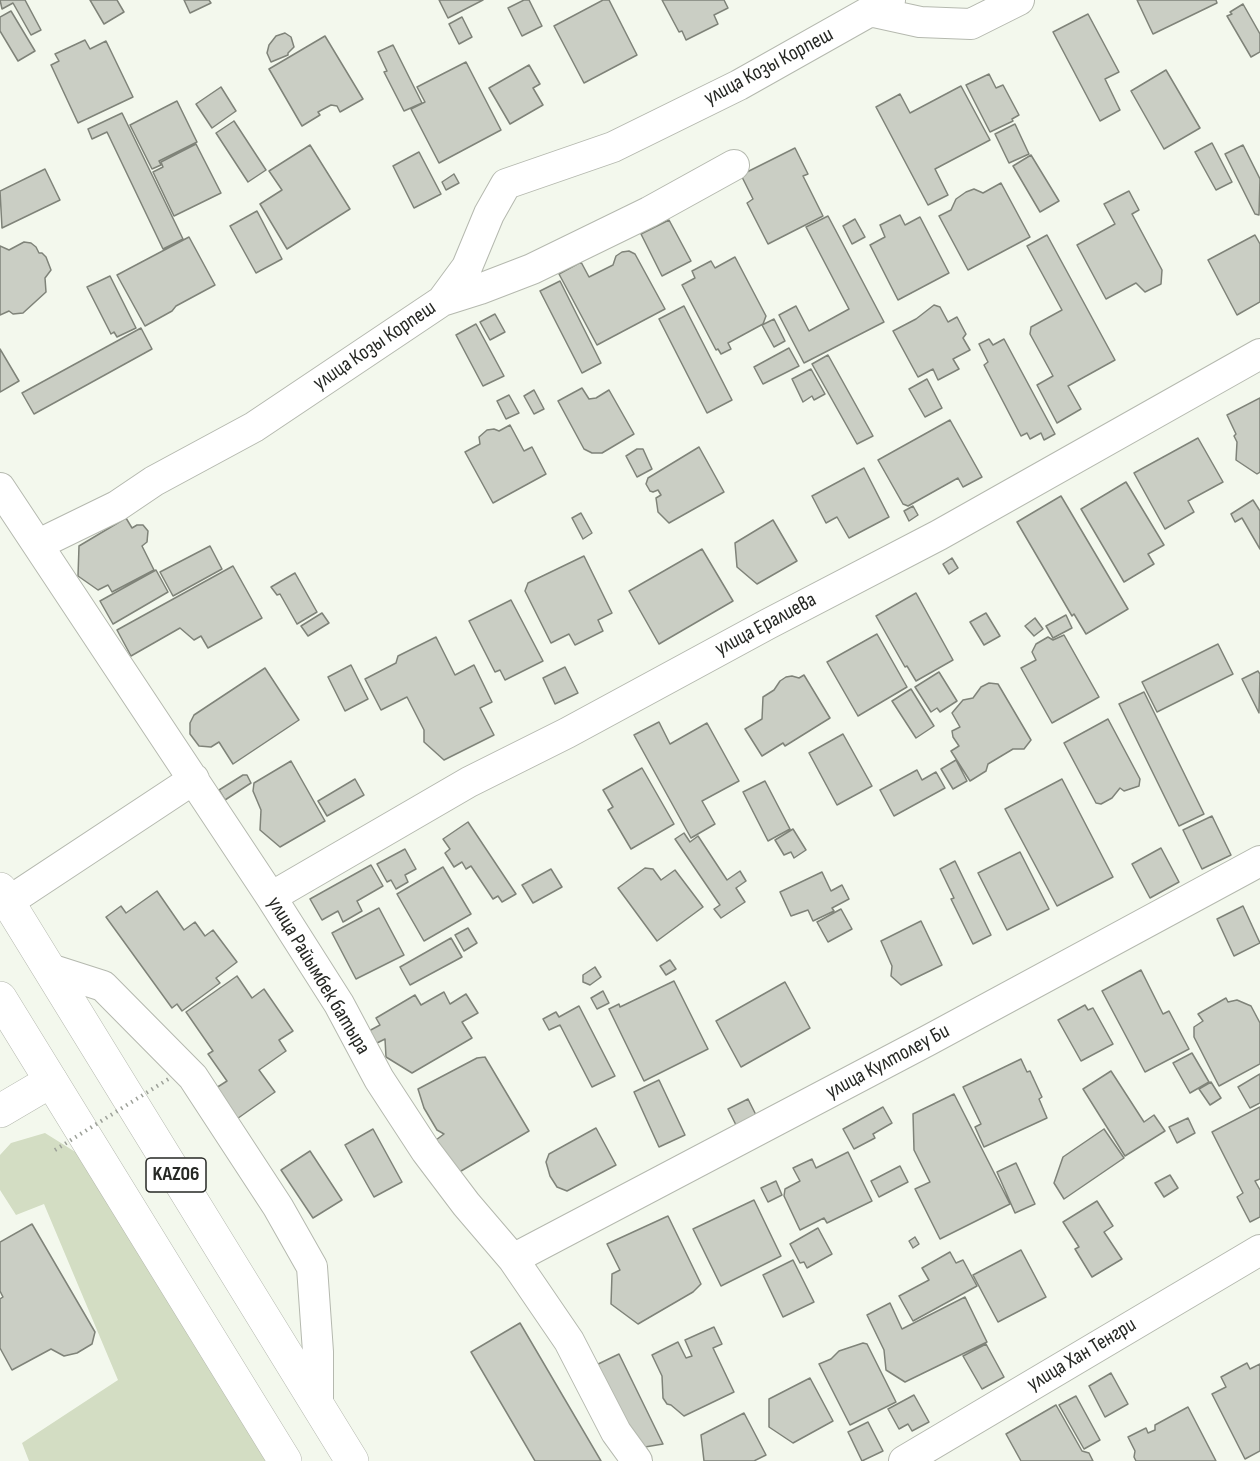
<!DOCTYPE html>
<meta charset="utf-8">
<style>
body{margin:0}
canvas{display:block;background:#f3f8ed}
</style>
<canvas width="1260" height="1461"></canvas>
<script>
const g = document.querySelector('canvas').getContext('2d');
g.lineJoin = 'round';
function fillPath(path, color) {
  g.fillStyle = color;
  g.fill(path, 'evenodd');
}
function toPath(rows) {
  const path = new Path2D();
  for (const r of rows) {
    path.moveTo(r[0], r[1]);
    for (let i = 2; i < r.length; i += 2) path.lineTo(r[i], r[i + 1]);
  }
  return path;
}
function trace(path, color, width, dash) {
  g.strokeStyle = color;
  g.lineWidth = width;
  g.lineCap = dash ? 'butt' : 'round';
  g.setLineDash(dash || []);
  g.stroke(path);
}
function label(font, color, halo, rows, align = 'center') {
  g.font = font + ' "Sofia Sans Condensed",sans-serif';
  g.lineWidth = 4.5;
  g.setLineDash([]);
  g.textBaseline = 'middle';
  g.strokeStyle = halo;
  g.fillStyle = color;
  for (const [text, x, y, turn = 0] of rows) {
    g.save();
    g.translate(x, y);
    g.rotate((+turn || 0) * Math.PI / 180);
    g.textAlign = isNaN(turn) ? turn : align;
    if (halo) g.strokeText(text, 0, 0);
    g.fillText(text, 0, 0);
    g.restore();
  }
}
fillPath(toPath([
 [45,1133,93,1163,277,1461,29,1461,22,1443,118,1380,44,1204,16,1215,0,1190,0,1155,11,1143]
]), '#d3ddc3');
const building = toPath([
 [0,0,25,0,41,30,31,35,13,3,2,9,0,0],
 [90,0,117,0,124,12,104,24,90,0],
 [184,0,209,0,211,3,190,13,184,0],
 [439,0,483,0,448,18,439,0],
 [524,0,529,0,542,26,522,36,508,8,524,0],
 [603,0,609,0,637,55,584,83,554,26,603,0],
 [662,0,724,0,728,8,714,15,718,24,686,40,682,31,679,32,662,0],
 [1137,0,1216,0,1217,3,1153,34,1137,0],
 [1243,4,1260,34,1260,52,1251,57,1227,16,1232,14,1230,12,1243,4],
 [11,11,35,51,18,61,0,31,0,17,11,11],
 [1088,14,1119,72,1105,79,1120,110,1100,121,1053,32,1088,14],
 [462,17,472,37,459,44,449,24,462,17],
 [285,33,291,37,294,47,288,53,288,55,271,62,267,53,269,45,276,36,285,33],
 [325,36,363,99,340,112,337,106,331,105,318,112,320,115,302,126,269,69,325,36],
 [85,40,90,49,106,41,133,97,78,123,51,65,59,61,55,54,85,40],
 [393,45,422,103,404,111,384,72,387,71,378,52,393,45],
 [466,62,501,130,439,163,411,109,425,102,417,87,466,62],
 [529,65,540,84,533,88,543,105,510,124,489,88,529,65],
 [1166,70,1200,128,1164,149,1131,91,1166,70],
 [989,74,996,88,1003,85,1019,115,1012,119,1013,121,990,132,966,85,989,74],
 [961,86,990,140,935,169,948,195,928,205,876,107,900,94,910,113,961,86],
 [221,87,236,111,212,128,196,104,221,87],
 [177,101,197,142,159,161,161,165,152,169,130,125,177,101],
 [122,113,183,239,163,249,107,132,92,139,88,129,122,113],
 [234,121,266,170,248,182,216,133,234,121],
 [1015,124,1029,154,1009,163,995,134,1015,124],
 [1212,143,1232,182,1216,190,1195,152,1212,143],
 [196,144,221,193,174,216,153,172,163,167,161,162,196,144],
 [310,145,350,209,287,249,260,204,282,190,269,171,310,145],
 [1243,145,1260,179,1259,215,1255,214,1225,154,1243,145],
 [795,148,808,174,803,176,823,216,768,244,747,203,753,199,741,175,795,148],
 [419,152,441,194,414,208,393,166,419,152],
 [1031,155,1059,201,1040,212,1013,166,1031,155],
 [45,169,60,200,2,228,0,191,45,169],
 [454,174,459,183,446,190,442,182,454,174],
 [1001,183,1030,237,968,270,939,216,951,210,956,199,966,192,974,189,983,193,1001,183],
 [1129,191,1139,210,1132,214,1162,270,1161,284,1145,292,1136,283,1106,299,1077,245,1115,224,1104,204,1129,191],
 [257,211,282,259,256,273,230,226,257,211],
 [900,215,905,225,920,217,949,273,898,300,870,245,885,237,880,225,900,215],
 [828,216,884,322,804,363,779,315,796,306,809,331,849,309,806,227,828,216],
 [855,219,865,237,852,244,843,226,855,219],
 [669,220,691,261,662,276,641,234,669,220],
 [1047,235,1115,360,1068,386,1081,409,1057,423,1037,385,1053,376,1030,334,1031,327,1062,310,1027,246,1047,235],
 [1255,235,1260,244,1260,302,1237,315,1208,260,1255,235],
 [189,237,215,285,176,306,172,311,145,326,117,275,189,237],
 [24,242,31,243,36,247,39,253,42,253,46,257,51,270,45,278,46,292,23,313,13,314,9,311,0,315,0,246,9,250,24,242],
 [629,251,635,254,665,309,597,345,559,274,581,262,589,277,613,265,616,256,622,252,629,251],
 [735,257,766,316,763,324,728,343,731,349,721,354,718,349,716,350,682,285,695,278,692,271,711,261,715,268,735,257],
 [110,276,136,328,117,337,114,332,111,334,87,287,110,276],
 [560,281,601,363,582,373,540,291,560,281],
 [934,305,940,307,948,322,957,317,966,334,963,338,970,350,953,359,959,369,938,380,933,369,918,377,893,331,916,319,934,305],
 [684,306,732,400,707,413,659,319,684,306],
 [495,314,505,332,490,340,480,322,495,314],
 [774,319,785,341,774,347,762,325,774,319],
 [476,324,504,376,483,386,456,335,476,324],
 [141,328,152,349,34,414,22,393,141,328],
 [989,339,993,345,1004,339,1055,434,1044,440,1041,433,1030,439,1027,433,1021,436,984,365,988,362,979,344,989,339],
 [789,348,799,366,763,384,754,367,789,348],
 [0,349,19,381,0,392,0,349],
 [828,355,873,436,857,444,812,364,828,355],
 [811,369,825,394,814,400,812,396,803,402,792,379,811,369],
 [927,379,942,408,925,417,909,389,927,379],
 [582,388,589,399,596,398,609,390,634,434,602,453,592,453,584,449,558,401,582,388],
 [534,390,544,409,534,414,524,396,534,390],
 [509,395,519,413,506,419,497,401,509,395],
 [1260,398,1260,472,1257,474,1236,460,1237,442,1234,436,1236,434,1227,415,1260,398],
 [950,420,982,477,963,487,958,478,908,506,903,504,878,460,950,420],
 [510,425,524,451,532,447,546,474,493,503,465,452,480,444,479,437,487,430,494,429,499,431,510,425],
 [1198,438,1223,482,1188,501,1194,512,1165,529,1134,473,1198,438],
 [699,447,724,492,669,523,658,512,656,498,661,495,658,490,653,492,650,491,646,484,648,478,699,447],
 [637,449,643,449,652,469,637,477,626,456,637,449],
 [864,468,889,517,849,538,837,517,826,523,812,496,864,468],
 [1126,482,1164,545,1148,554,1154,564,1124,582,1081,509,1126,482],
 [1061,496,1128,609,1086,634,1074,614,1072,616,1017,522,1061,496],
 [1253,500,1260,511,1260,549,1242,518,1235,522,1231,514,1253,500],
 [913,506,918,515,909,521,904,511,913,506],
 [581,513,592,533,583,539,572,518,581,513],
 [126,518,132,528,137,525,143,525,148,531,147,542,142,546,154,570,112,592,108,585,98,590,78,576,79,546,126,518],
 [773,520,797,561,757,584,737,567,735,543,773,520],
 [210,546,222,569,173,596,160,572,210,546],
 [702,549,733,601,659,644,629,591,702,549],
 [584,556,612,613,598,620,603,631,575,645,569,634,551,643,525,591,528,583,584,556],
 [952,558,958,568,949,574,943,564,952,558],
 [233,566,262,618,208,648,201,636,194,640,180,628,131,656,117,630,233,566],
 [156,570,168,592,113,624,100,601,156,570],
 [295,573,317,612,297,624,280,594,277,595,271,587,295,573],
 [916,593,953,660,916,681,907,666,905,667,876,616,916,593],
 [511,600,543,661,505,680,500,670,495,672,469,621,511,600],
 [322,613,329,623,308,636,301,626,322,613],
 [986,613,1000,636,984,645,970,622,986,613],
 [1066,615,1072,628,1053,638,1046,626,1066,615],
 [1035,618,1043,629,1034,636,1025,626,1035,618],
 [877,634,907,687,858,716,827,662,877,634],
 [1064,635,1099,697,1052,723,1021,668,1036,660,1032,652,1036,644,1048,637,1053,640,1064,635],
 [436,637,455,675,474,665,492,702,480,708,494,735,444,760,424,742,424,730,407,697,381,710,365,679,396,663,398,656,436,637],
 [1218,644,1233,674,1157,712,1142,682,1218,644],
 [351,665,368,699,345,711,328,677,351,665],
 [565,667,578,693,555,704,543,678,565,667],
 [265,668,299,720,233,764,219,742,211,747,199,746,190,734,190,723,194,715,265,668],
 [1258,671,1260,674,1259,713,1242,679,1258,671],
 [939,672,957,701,940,712,937,708,931,712,915,687,939,672],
 [804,675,830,718,785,746,783,743,762,756,745,729,762,719,763,697,774,690,780,681,786,677,792,676,799,678,804,675],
 [989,683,998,684,1031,740,1024,749,1013,749,988,764,986,771,970,781,951,751,959,746,953,737,952,731,960,727,952,713,963,700,973,698,981,687,989,683],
 [911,689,934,726,916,738,892,701,911,689],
 [1144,692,1204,814,1179,826,1119,704,1144,692],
 [1108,719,1140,779,1139,786,1124,791,1120,788,1112,798,1101,804,1096,803,1064,743,1108,719],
 [659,722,670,744,707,723,739,781,702,801,715,824,691,838,634,735,659,722],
 [843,734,872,786,837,805,809,753,843,734],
 [956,760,967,781,953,789,941,769,956,760],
 [291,761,325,821,280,847,260,830,261,810,253,791,254,783,291,761],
 [642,768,674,824,631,849,608,810,613,807,603,790,642,768],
 [917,770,922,780,936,772,945,788,894,816,880,790,917,770],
 [243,775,247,775,251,783,225,800,219,790,243,775],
 [355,779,364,795,327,816,318,801,355,779],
 [1062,779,1113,877,1057,906,1005,809,1062,779],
 [765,781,790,829,768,841,743,792,765,781],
 [1212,816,1231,855,1202,869,1183,830,1212,816],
 [468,822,516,894,502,902,498,896,493,899,471,866,466,869,462,862,454,867,445,853,450,849,443,839,468,822],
 [793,829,806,850,794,858,791,852,784,855,775,840,793,829],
 [684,833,690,842,698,836,727,880,740,871,746,881,736,888,745,902,721,918,714,909,720,905,675,839,684,833],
 [1161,848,1179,882,1150,898,1132,864,1161,848],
 [405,849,416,869,405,875,408,882,396,889,391,880,387,882,377,864,405,849],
 [1020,852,1049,909,1007,930,978,873,1020,852],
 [955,861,991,935,973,944,951,899,954,898,940,869,955,861],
 [371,865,383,886,357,901,362,911,343,922,338,911,322,920,310,899,371,865],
 [443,867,471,914,424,941,397,894,443,867],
 [645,868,653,869,661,880,675,870,703,907,657,941,618,888,645,868],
 [551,869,562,887,533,903,522,885,551,869],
 [822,872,831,891,842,885,849,899,832,908,834,911,813,921,808,910,791,916,780,892,822,872],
 [157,891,184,930,195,922,205,936,213,930,237,962,216,978,220,983,182,1011,177,1004,172,1008,106,917,121,906,126,913,157,891],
 [1243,906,1260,943,1234,956,1217,919,1243,906],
 [379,908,404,955,356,979,332,933,379,908],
 [841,909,852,929,828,942,817,922,841,909],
 [921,921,942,965,901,985,891,976,892,966,881,941,921,921],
 [468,928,477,943,464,951,455,935,468,928],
 [451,938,462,957,410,985,400,967,451,938],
 [670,960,676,969,666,975,660,966,670,960],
 [595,967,601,977,590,985,583,982,583,975,595,967],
 [1141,970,1163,1014,1169,1011,1189,1049,1145,1072,1102,991,1141,970],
 [237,976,252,998,264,989,293,1031,279,1040,286,1051,259,1070,275,1092,234,1121,216,1088,227,1081,208,1054,213,1051,186,1012,237,976],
 [674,981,708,1049,644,1081,609,1009,619,1004,620,1007,674,981],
 [785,982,810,1028,741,1067,716,1021,785,982],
 [603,991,609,1003,597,1009,591,998,603,991],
 [444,992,450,1004,466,994,478,1013,462,1022,472,1038,412,1073,386,1057,385,1039,375,1044,367,1032,380,1025,376,1018,415,995,421,1005,444,992],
 [1226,998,1228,1002,1237,1000,1251,1006,1260,1023,1260,1064,1219,1086,1194,1037,1194,1027,1203,1021,1198,1014,1226,998],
 [1085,1005,1088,1010,1093,1008,1113,1044,1081,1061,1058,1020,1085,1005],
 [579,1006,615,1076,592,1087,560,1025,549,1030,543,1019,556,1012,559,1017,579,1006],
 [1192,1053,1209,1082,1190,1093,1173,1063,1192,1053],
 [485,1057,529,1131,456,1174,436,1140,444,1134,437,1130,424,1108,418,1089,477,1058,485,1057],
 [1021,1059,1027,1072,1030,1071,1042,1097,1039,1099,1047,1118,984,1147,975,1127,981,1124,963,1087,1021,1059],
 [1111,1071,1144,1122,1154,1115,1165,1131,1125,1156,1083,1089,1111,1071],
 [1260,1074,1260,1103,1250,1108,1238,1087,1260,1074],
 [659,1080,685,1135,659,1147,634,1092,659,1080],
 [1211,1082,1221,1098,1210,1105,1199,1089,1211,1082],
 [954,1094,1010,1204,940,1239,915,1189,930,1182,914,1150,913,1114,954,1094],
 [748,1099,757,1117,737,1127,728,1109,748,1099],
 [883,1107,892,1123,873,1134,875,1138,854,1149,843,1129,883,1107],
 [1260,1107,1260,1179,1255,1181,1260,1190,1260,1217,1250,1222,1237,1197,1243,1193,1212,1132,1260,1107],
 [1188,1118,1195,1133,1177,1143,1169,1127,1188,1118],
 [596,1128,616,1165,567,1191,557,1187,550,1176,546,1162,549,1154,596,1128],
 [373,1129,402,1182,374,1197,345,1145,373,1129],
 [1104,1129,1124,1158,1064,1199,1054,1183,1063,1157,1104,1129],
 [310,1151,342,1200,313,1218,281,1170,310,1151],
 [848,1152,872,1201,827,1223,824,1218,800,1230,784,1196,785,1189,800,1181,793,1168,812,1159,816,1168,848,1152],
 [1016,1163,1035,1204,1015,1213,997,1172,1016,1163],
 [900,1166,908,1182,879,1197,871,1181,900,1166],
 [1170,1175,1178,1188,1164,1197,1155,1183,1170,1175],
 [776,1181,782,1195,768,1202,761,1188,776,1181],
 [754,1200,781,1256,721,1286,693,1229,754,1200],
 [1097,1201,1113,1226,1104,1232,1122,1259,1092,1277,1075,1249,1079,1247,1063,1222,1097,1201],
 [668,1216,701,1284,693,1292,638,1324,611,1304,612,1274,620,1270,607,1244,668,1216],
 [32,1224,95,1332,92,1344,77,1353,64,1356,51,1349,12,1370,0,1348,0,1299,3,1297,0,1291,0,1242,32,1224],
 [818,1228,832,1254,807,1268,804,1262,800,1263,790,1244,818,1228],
 [915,1237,919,1244,913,1248,909,1241,915,1237],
 [1021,1250,1046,1297,998,1322,973,1275,1021,1250],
 [950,1252,956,1263,963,1260,977,1286,913,1321,899,1296,929,1280,922,1268,950,1252],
 [793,1260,814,1302,783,1317,763,1275,793,1260],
 [965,1297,987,1342,905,1382,886,1370,884,1350,867,1315,890,1303,902,1329,965,1297],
 [520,1323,601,1461,535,1461,471,1352,520,1323],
 [714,1327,722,1344,713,1348,734,1392,684,1416,671,1405,667,1404,663,1398,662,1376,652,1355,678,1342,686,1358,692,1356,685,1340,714,1327],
 [863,1343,867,1344,896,1402,850,1425,819,1364,831,1359,839,1351,863,1343],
 [986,1344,1004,1377,982,1389,963,1356,986,1344],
 [619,1354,663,1444,633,1449,592,1367,619,1354],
 [1247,1363,1250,1369,1260,1364,1260,1451,1245,1459,1212,1394,1226,1387,1221,1377,1247,1363],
 [1111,1373,1128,1404,1105,1417,1089,1386,1111,1373],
 [810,1378,833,1421,793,1443,769,1427,769,1399,810,1378],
 [914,1395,929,1422,912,1431,908,1424,899,1429,888,1409,914,1395],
 [1076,1396,1100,1440,1084,1449,1059,1405,1076,1396],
 [1056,1405,1082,1451,1089,1453,1093,1461,1021,1461,1006,1434,1056,1405],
 [1188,1407,1216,1461,1136,1461,1134,1457,1135,1451,1128,1437,1146,1428,1148,1433,1155,1430,1155,1425,1188,1407],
 [744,1413,766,1455,754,1461,704,1461,701,1435,744,1413],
 [868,1422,883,1451,862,1461,848,1432,868,1422]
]);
fillPath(building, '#cacec4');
trace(building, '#7f8379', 1.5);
const minor = toPath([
 [870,11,920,22,971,24,1019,0],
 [442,301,480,289,532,269,649,212,734,165],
 [0,488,271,897,339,1004,379,1079,426,1151,466,1204,513,1259,569,1341,616,1432,637,1461],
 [39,544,117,506,154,481,254,427,442,301,467,267,489,214,506,184,613,147,739,85,890,0],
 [271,897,469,782,567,733,768,624,939,535,1260,354],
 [8,902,194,779],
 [50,969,103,986,193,1077,278,1207,312,1267,318,1352,318,1406],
 [513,1259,927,1041,1260,861],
 [904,1461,1260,1250]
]);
const major = toPath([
 [0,1111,51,1081]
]);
const highway = toPath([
 [0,889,352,1461],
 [0,998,285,1461]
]);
trace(minor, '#b5b9af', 32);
trace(major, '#b5b9af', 34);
trace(highway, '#b5b9af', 34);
trace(minor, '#fff', 30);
trace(major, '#fff', 33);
trace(highway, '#fff', 33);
trace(toPath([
 [55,1150,170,1078]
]), '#9da199', 4, [1.5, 4.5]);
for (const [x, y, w] of [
 [176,1175,60]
]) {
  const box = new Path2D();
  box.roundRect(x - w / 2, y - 17, w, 34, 4.5);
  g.fillStyle = '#fff';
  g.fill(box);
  trace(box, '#262824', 1.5);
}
label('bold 20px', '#262824', null, [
 ["KАZ06",176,1175]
]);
label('21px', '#262824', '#fff', [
 ["улица Козы Корпеш",769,67,-28],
 ["улица Козы Корпеш",375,346,-34],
 ["улица Ералиева",766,625,-28],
 ["улица Райымбек батыра",318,976,59],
 ["улица Култолеу Би",888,1062,-28],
 ["улица Хан Тенгри",1082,1355,-31]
]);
</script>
